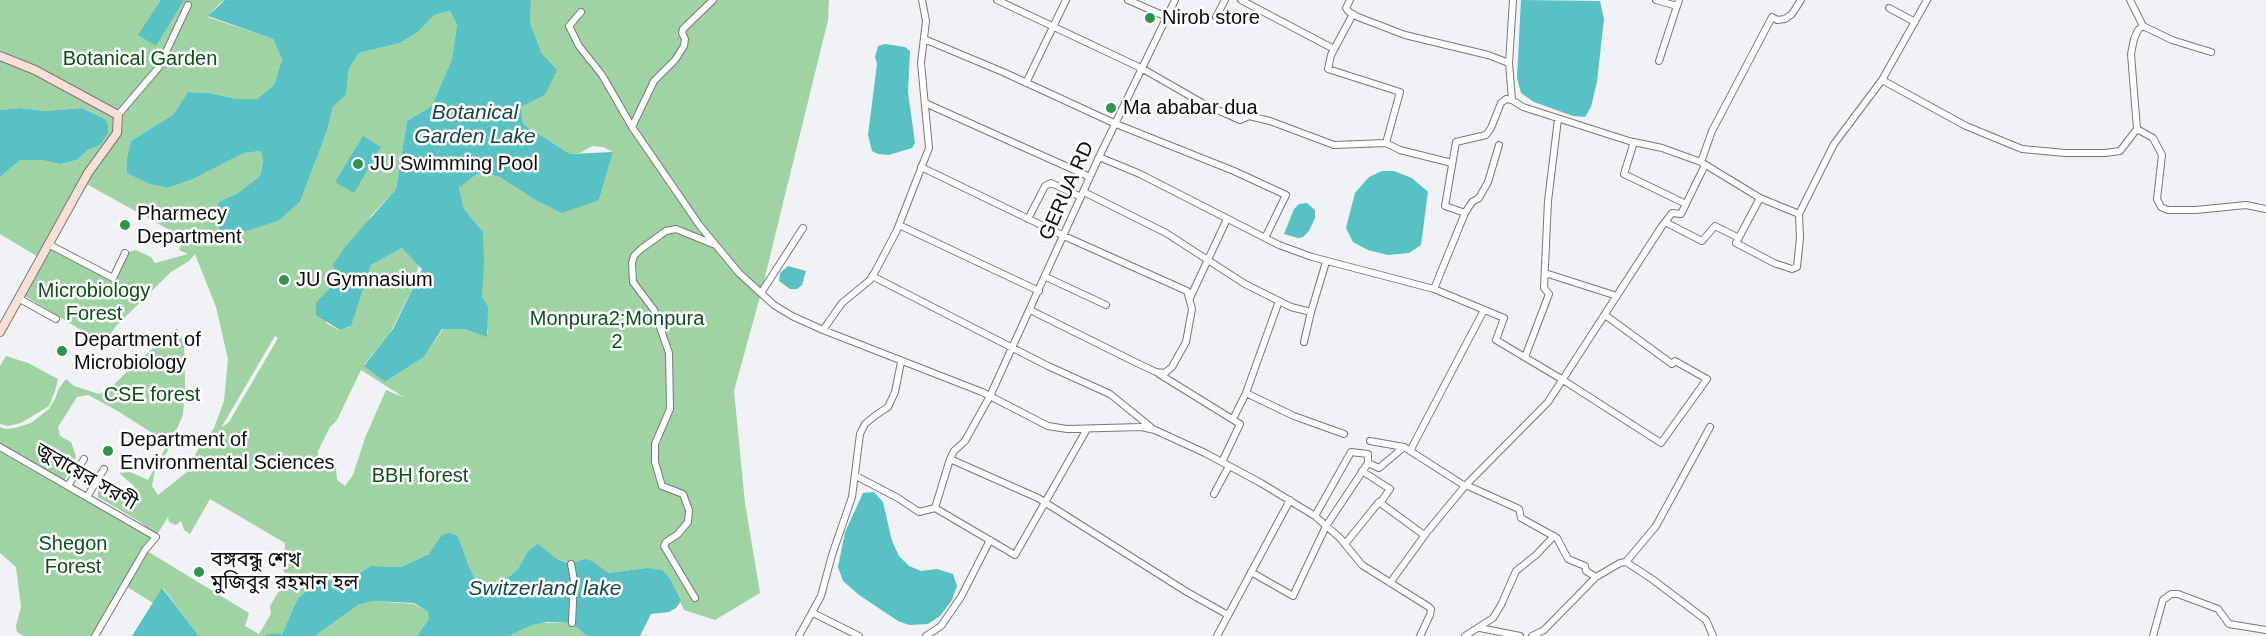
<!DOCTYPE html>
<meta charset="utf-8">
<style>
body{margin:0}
canvas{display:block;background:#f1f2f5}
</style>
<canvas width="2266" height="636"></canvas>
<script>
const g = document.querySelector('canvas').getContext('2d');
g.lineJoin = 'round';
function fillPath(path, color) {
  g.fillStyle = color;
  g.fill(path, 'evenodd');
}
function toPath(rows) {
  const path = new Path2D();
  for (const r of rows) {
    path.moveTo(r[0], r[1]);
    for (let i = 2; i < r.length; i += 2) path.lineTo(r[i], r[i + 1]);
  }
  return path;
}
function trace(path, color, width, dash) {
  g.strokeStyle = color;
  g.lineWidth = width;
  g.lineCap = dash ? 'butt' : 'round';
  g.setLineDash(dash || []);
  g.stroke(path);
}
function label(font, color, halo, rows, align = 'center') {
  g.font = font + ' Arial,"Noto Sans Bengali",sans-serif';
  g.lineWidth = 5;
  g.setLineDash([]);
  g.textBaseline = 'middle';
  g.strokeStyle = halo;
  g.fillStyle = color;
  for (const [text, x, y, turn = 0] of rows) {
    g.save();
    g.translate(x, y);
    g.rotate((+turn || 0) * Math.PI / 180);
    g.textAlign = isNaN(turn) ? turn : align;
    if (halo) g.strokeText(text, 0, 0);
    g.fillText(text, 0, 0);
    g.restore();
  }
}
fillPath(toPath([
 [0,0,225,0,219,4,208,17,273,39,282,59,274,85,257,99,237,99,210,93,189,92,174,114,131,141,127,164,128,173,149,184,168,188,193,179,244,153,261,151,263,163,260,176,238,193,219,202,260,226,278,221,300,202,327,131,333,107,346,95,349,68,359,53,400,43,418,32,434,15,450,11,457,25,452,59,432,106,407,121,396,189,371,216,328,290,326,323,339,330,350,327,371,265,402,248,419,265,411,291,390,333,364,365,385,382,424,357,443,329,464,329,485,336,488,333,482,297,483,232,464,209,459,188,477,174,498,176,532,198,599,200,613,152,603,147,592,146,580,153,570,154,523,124,521,107,545,95,542,54,530,23,531,0,829,0,828,20,761,293,734,391,745,503,760,593,715,620,684,610,668,576,647,568,608,573,557,559,538,545,528,551,518,569,496,588,489,588,474,577,468,564,458,536,429,554,401,567,371,566,353,577,315,584,298,598,282,634,267,634,264,636,199,636,163,588,153,603,124,585,95,636,24,636,17,632,16,626,21,607,16,567,0,553,0,427,5,429,15,428,31,423,49,409,55,399,59,388,66,379,74,386,99,394,110,388,157,344,177,328,184,342,185,384,183,415,167,452,155,470,152,486,158,495,187,472,197,451,214,428,224,401,228,359,216,307,195,254,189,261,171,272,116,326,104,344,20,293,40,258,0,234,0,177,20,160,42,160,60,164,77,160,88,150,96,145,105,119,82,108,45,111,20,108,0,110],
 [83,182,184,238,179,250,188,254,155,263,151,257,136,250,125,253,112,278,48,244],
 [275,336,278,338,229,422,221,428],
 [361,370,405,398,386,390,365,438,353,475,345,486,337,480,336,468,318,461,318,451,330,427,337,420],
 [88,395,116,410,168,443,148,480,130,472,119,473,134,486,131,497,98,490,98,497,142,523,153,534,63,483,73,465,76,456,71,442,60,436,58,427,77,397],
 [210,499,285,543,283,571,288,575,270,606,271,614,259,634,245,626,249,613,147,551,168,517,169,522,176,525,181,521,184,530,190,534],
 [6,356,28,363,58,379,55,391,49,406,21,423,8,426,0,424,0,366],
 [373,601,414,604,428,612,430,619,417,636,315,636,358,605],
 [541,623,572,623,587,636,509,636,532,625]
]), '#9fd3a3');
fillPath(toPath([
 [161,0,184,0,156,46,138,35],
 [225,0,531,0,530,23,542,54,557,70,545,95,521,107,523,124,570,154,613,152,599,200,562,213,532,198,498,176,477,174,459,188,464,209,483,232,484,263,482,297,488,307,487,337,464,329,442,329,424,357,385,382,364,366,393,329,422,269,402,248,371,265,351,326,340,330,316,315,316,303,328,290,336,276,333,265,345,247,396,189,407,121,432,106,452,59,457,25,450,11,434,15,418,32,400,43,359,53,349,68,346,95,333,107,327,131,300,202,278,221,239,233,220,230,212,220,219,202,238,193,260,176,263,163,261,151,244,153,193,179,168,188,149,184,127,173,127,159,131,141,174,114,188,92,210,93,237,99,257,99,274,85,282,59,273,39,208,16],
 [1521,0,1600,1,1604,19,1597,82,1591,107,1585,117,1573,116,1534,102,1521,93,1517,78],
 [885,44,905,47,910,51,908,92,915,143,912,148,889,155,878,154,872,151,868,135,877,64,875,57,878,46],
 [20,108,45,111,82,108,105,119,108,125,108,133,100,145,88,150,77,160,60,164,42,160,20,160,0,177,0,110],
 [363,136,381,147,354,193,335,182],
 [1382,171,1394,171,1412,178,1428,192,1421,245,1409,253,1388,255,1368,250,1353,242,1346,228,1355,193,1369,177],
 [1307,203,1315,210,1315,218,1309,231,1303,237,1298,238,1284,234,1294,209,1299,204],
 [788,266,806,271,802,285,797,289,790,289,779,281,780,273],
 [874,492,883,502,892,541,899,556,909,566,921,571,937,569,953,574,957,586,952,600,940,616,928,624,909,625,898,621,859,595,843,581,838,567,845,532,863,493],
 [450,533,458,536,468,564,474,577,489,588,496,588,518,569,528,551,538,544,557,559,571,564,585,559,592,561,608,573,647,568,662,570,669,577,681,601,676,608,669,612,651,614,640,636,587,636,572,623,547,622,532,625,509,636,417,636,429,619,428,612,414,603,373,601,358,605,315,636,264,636,267,634,282,634,298,598,315,584,353,577,371,566,401,567,429,554,442,535],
 [162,588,186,619,199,636,132,636]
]), '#58c1c3');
const street = toPath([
 [997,0,1143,69,1204,104,1240,120,1249,116,1270,121,1334,145,1386,143,1400,92,1328,69,1331,55,1353,14],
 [1128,0,1167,17],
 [1175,0,1099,157,990,396,965,441,954,451,950,459,1038,498,1187,592,1228,615],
 [1241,0,1334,49],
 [1350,0,1346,8,1349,12,1358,17,1405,35,1488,55,1509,63,1512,100,1523,107,1629,141,1662,148,1701,162,1760,198,1799,214,1834,144,1882,80,1927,0],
 [1656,0,1677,6,1679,0],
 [2130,0,2143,26],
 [1889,8,1915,22],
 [581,12,569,26,579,46,602,75,632,127,700,226,739,273,774,305,792,316,823,330,982,392,1048,426,1067,429,1141,427,1155,430,1205,453,1261,483,1315,516,1340,538,1362,565,1429,607,1431,609,1430,615,1420,636],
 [1216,17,1225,0],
 [924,39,1003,72,1116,124,1234,171,1286,195,1265,238],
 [1659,61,1677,6],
 [1509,63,1513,0],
 [1882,80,1966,126,2022,149,2065,153,2105,153,2120,151,2137,129,2131,54,2134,39,2138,30,2143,26,2172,40,2211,52],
 [1026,83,1066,0],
 [1512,100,1506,99,1501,103,1491,128,1486,135,1456,142,1445,206,1465,213,1434,289,1504,318,1496,340,1563,380,1661,443,1707,379,1675,361,1672,364,1605,315],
 [925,103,1090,177],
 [118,115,159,67,188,5],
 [632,127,654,81,675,60,684,46,685,39,682,33,683,29,713,0],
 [2137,129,2153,138,2162,155,2157,199,2161,207,2168,210,2196,210,2246,205,2266,209],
 [1634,142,1624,174,1686,204],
 [1386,143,1400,150,1452,163],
 [1099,157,1140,174,1279,245,1312,257,1434,289],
 [1701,162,1712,131,1772,17,1777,20,1785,19,1792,14,1801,0],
 [921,167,1064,236,1187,291,1192,309,1186,342,1172,367,1165,373,1156,372,1139,364,1030,310],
 [1084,192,1166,233,1245,284,1291,307,1311,312,1326,262],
 [1760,198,1736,243,1774,263,1792,269,1797,267,1800,238,1799,214],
 [1465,213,1472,202,1479,198,1488,182,1499,145],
 [1028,219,1045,186,1051,183,1081,197],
 [1665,222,1702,241,1715,226,1739,238],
 [899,225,1039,291],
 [48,244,113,278,125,253],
 [1545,273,1617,296],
 [872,276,1048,366,1110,394,1152,428],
 [1046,277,1106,305],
 [761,293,803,228],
 [18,298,56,319],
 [1190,298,1227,219],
 [823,330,842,303,870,280,876,270,897,230,929,148,921,63,926,21,922,0],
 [1304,342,1311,312],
 [1525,357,1549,294,1544,288,1548,201,1558,119],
 [1159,374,1240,424,1222,462],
 [1246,393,1294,416,1344,434],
 [1233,419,1246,393,1279,301],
 [1370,441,1404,447],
 [0,447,156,537,145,550,95,636],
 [1410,451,1484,310],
 [1362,471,1390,489,1380,503],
 [856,476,898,498,919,512,935,508,950,459],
 [1466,485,1519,509,1521,518,1557,538,1568,559,1585,566,1586,571,1596,577,1620,563,1626,562,1652,579,1706,620,1713,636],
 [68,486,84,459],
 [1214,494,1229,466],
 [87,497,104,469],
 [935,508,1015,555,1087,429],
 [1315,516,1351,452,1368,454,1368,463],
 [1345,544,1379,502,1424,535],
 [1626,562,1656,526,1710,427],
 [571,564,574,580,572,623],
 [1251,572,1293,596,1326,526,1368,463,1379,468,1404,447,1465,486],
 [1390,583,1427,532,1465,486,1548,402,1662,226,1672,213,1681,214,1705,165],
 [695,598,664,546,666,542,678,534,688,522,689,510,683,494,662,486,655,462,655,444,670,409,669,353,654,310,633,282,632,263,634,256,641,249,666,231,676,229,713,244],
 [813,613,859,636],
 [1480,628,1520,636],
 [799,636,821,596,832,555,852,497,860,434,865,424,876,415,888,407,895,392,901,362],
 [926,636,941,626,961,597,990,540],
 [1217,636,1290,500],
 [1465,636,1493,618,1501,605,1516,571,1536,555,1554,536],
 [1532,636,1544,630,1596,577],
 [2153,636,2163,600,2171,594,2178,594,2218,609,2229,624,2266,630]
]);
const secondary = toPath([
 [0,56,35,70,118,115,117,133,88,173,0,332]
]);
trace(street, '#77787a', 8);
trace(secondary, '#77787a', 10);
trace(street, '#fff', 6);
trace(secondary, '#f9dfd6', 8);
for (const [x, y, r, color] of [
 [1150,18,6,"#2f954b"],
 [1111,108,6,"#2f954b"],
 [358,164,6,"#2f954b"],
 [125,225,6,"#2f954b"],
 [284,280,6,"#2f954b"],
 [62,351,6,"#2f954b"],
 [108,451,6,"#2f954b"],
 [199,572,6,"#2f954b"]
]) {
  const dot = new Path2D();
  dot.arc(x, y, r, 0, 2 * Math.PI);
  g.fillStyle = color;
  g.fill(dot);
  trace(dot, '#fff', 2);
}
label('20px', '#0c0c0d', '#fff', [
 ["Nirob store",1162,18],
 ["Ma ababar dua",1123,108],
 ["JU Swimming Pool",370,164],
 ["Pharmecy",137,214],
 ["Department",137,237],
 ["JU Gymnasium",296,280],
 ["Department of",74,340],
 ["Microbiology",74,363],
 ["Department of",120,440],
 ["Environmental Sciences",120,463],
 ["বঙ্গবন্ধু শেখ",211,560],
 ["মুজিবুর রহমান হল",211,583]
], 'left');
label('20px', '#0e4e1c', '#fff', [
 ["Botanical Garden",140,59],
 ["Microbiology",94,291],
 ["Forest",94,314],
 ["Monpura2;Monpura",617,319],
 ["2",617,342],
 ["CSE forest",152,395],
 ["BBH forest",420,476],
 ["Shegon",73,544],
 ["Forest",73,567]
]);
label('20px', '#0c0c0d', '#fff', [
 ["GERUA RD",1067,191,-66],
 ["জুবায়ের সরণী",86,477,30]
]);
label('italic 21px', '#164647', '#fff', [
 ["Botanical",475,113],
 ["Garden Lake",475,137],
 ["Switzerland lake",545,589]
]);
</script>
